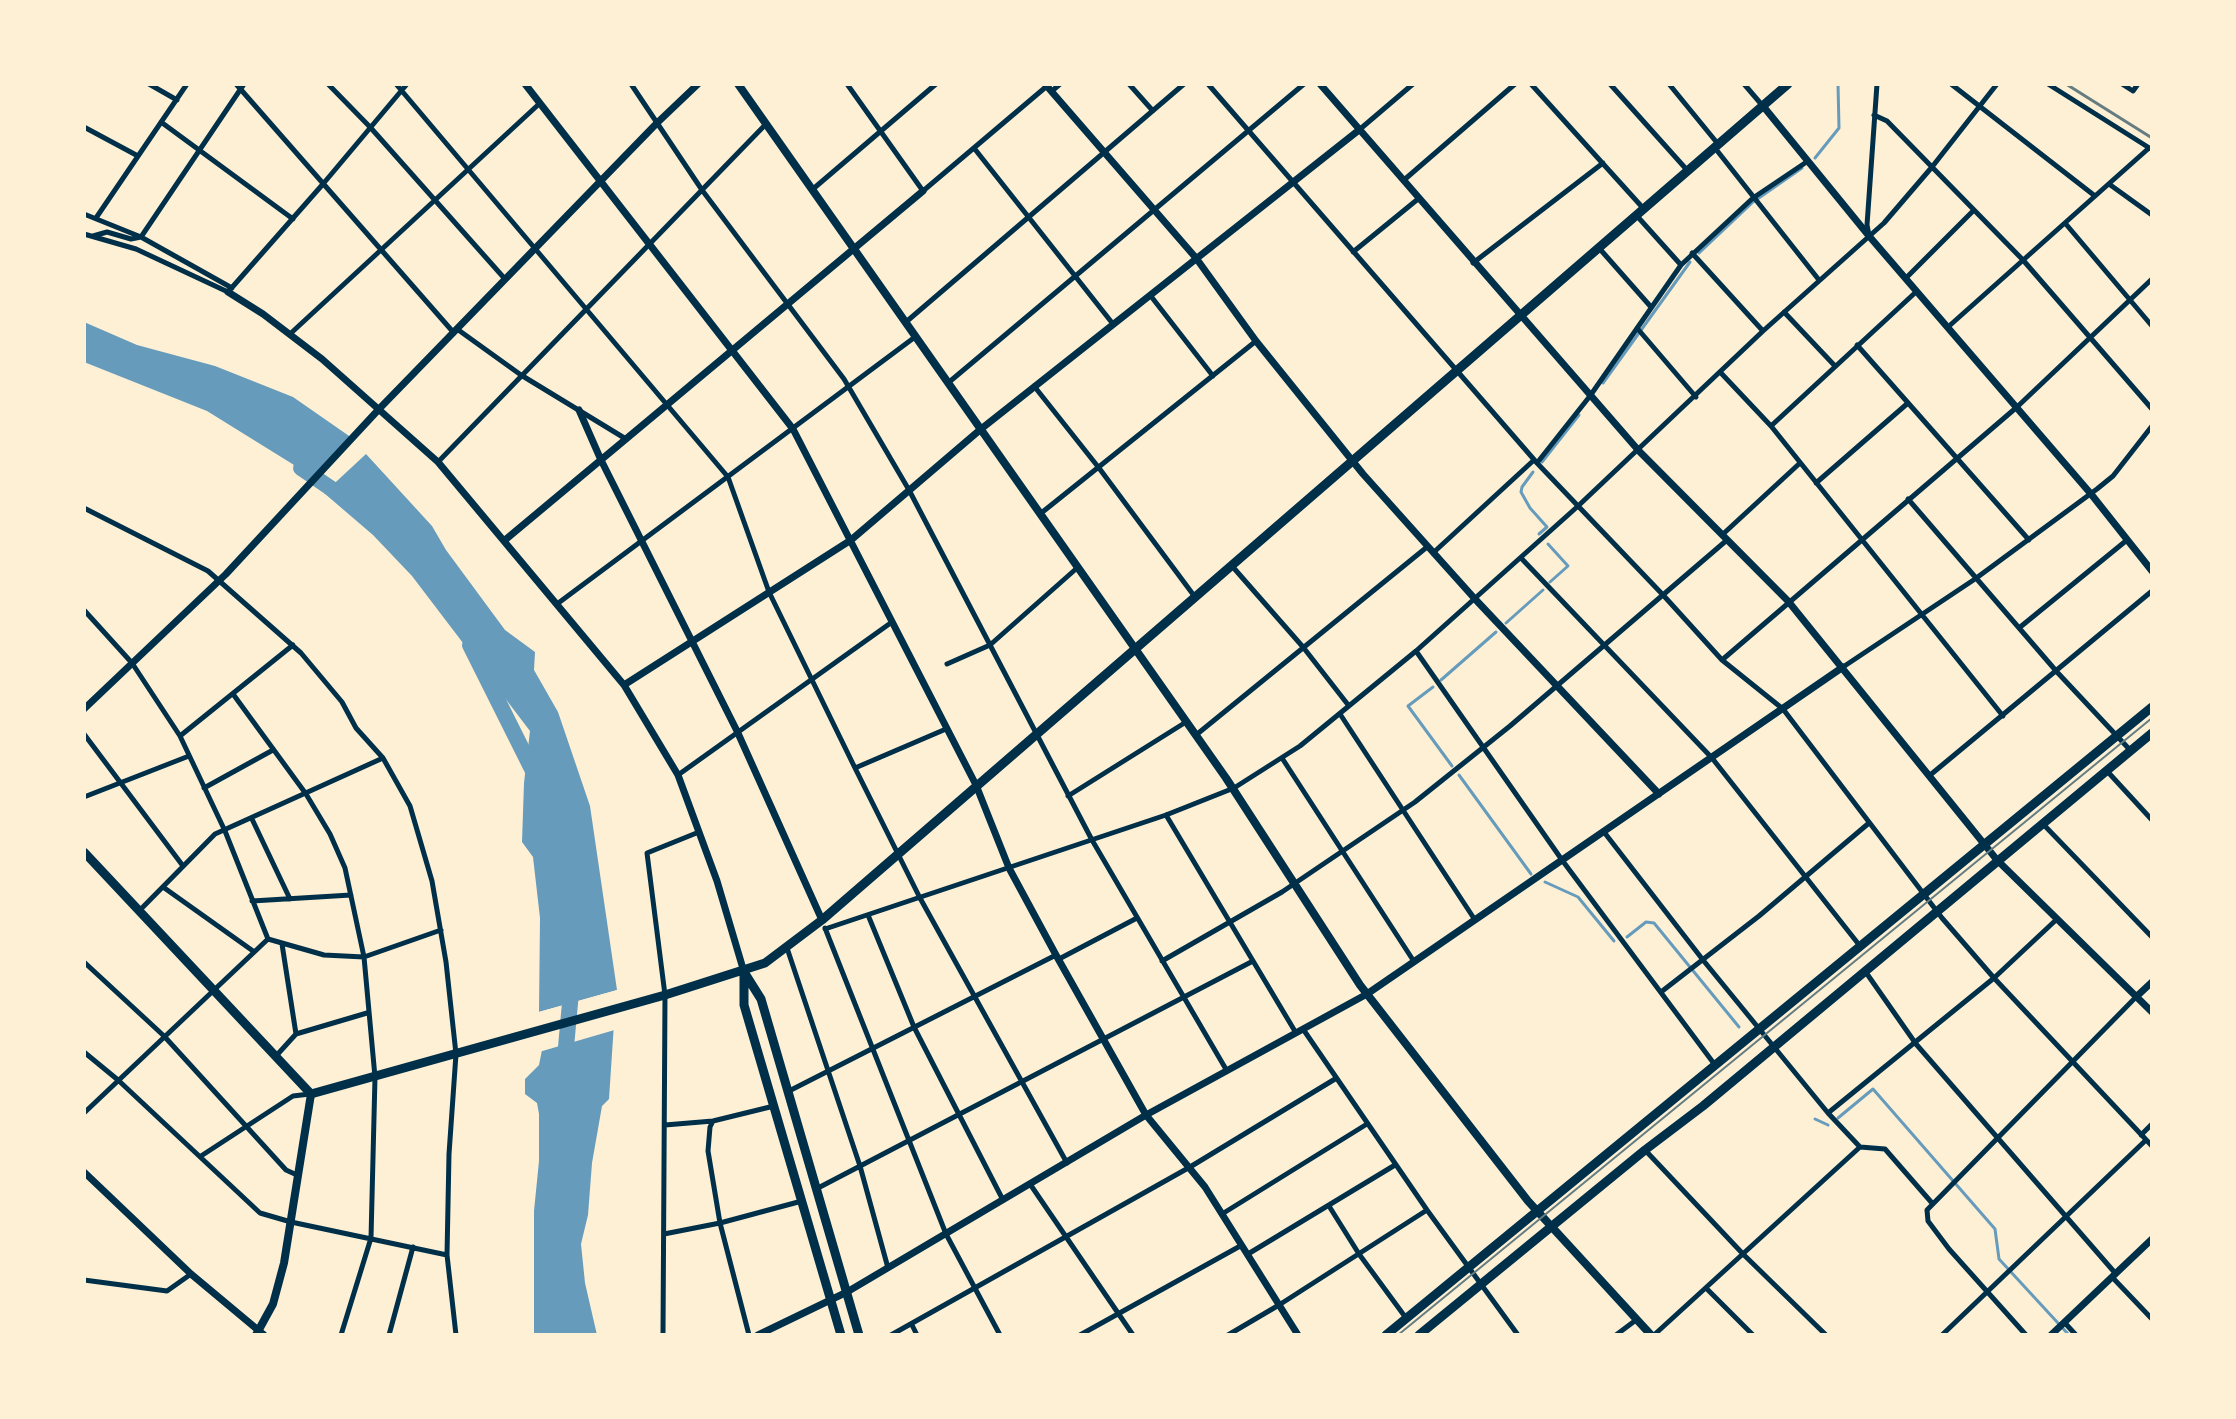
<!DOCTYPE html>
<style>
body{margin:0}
#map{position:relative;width:2236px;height:1419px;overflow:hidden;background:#fdf0d5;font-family:"DM Sans",sans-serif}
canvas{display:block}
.frame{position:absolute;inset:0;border:86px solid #fdf0d5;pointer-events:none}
</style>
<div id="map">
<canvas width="2236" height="1419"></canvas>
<div class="frame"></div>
</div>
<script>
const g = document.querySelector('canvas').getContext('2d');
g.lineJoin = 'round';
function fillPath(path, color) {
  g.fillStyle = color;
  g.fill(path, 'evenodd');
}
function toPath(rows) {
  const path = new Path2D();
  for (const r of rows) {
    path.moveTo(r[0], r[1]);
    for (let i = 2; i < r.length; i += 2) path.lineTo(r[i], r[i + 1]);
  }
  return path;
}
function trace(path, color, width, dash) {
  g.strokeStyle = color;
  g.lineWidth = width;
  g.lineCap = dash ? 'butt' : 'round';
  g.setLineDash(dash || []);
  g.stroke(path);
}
fillPath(toPath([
 [84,322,137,345,215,366,293,397,352,438,315,478,207,411,84,362],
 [366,454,432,526,446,550,505,630,535,652,534,670,558,712,590,806,617,990,539,1012,540,918,533,857,522,842,524,783,530,731,412,576,373,535,324,493],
 [614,1023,609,1099,602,1106,592,1163,588,1215,581,1244,585,1283,597,1335,534,1335,534,1211,539,1161,539,1114,537,1103,525,1094,525,1079,539,1065,543,1045]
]), '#669bbc');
fillPath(toPath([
 [621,989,618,994,540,1016,535,1013],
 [613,1019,618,1022,618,1029,539,1052,542,1042]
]), '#fdf0d5');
trace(toPath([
 [1815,158,1839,128,1838,84],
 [1699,253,1753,202,1802,168],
 [1603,383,1690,262],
 [1542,462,1579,415],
 [1533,472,1522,487,1521,492,1530,508,1547,527,1539,534],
 [1548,544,1568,566,1550,582],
 [1506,623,1543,590],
 [1441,680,1496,632],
 [1433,687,1408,706,1452,766],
 [1459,775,1531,874],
 [1545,882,1578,897,1614,941],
 [1627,937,1646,922,1654,923,1739,1027],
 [1838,1118,1873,1089,1995,1229,1999,1259,2069,1335],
 [1815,1119,1828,1125]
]), '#669bbc', 3);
trace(toPath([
 [301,468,348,500],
 [470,645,535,775],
 [565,1058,572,981]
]), '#669bbc', 16);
trace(toPath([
 [149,84,177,100],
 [236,84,454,333],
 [328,84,370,127,505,279],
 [396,84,728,477,769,592,855,768,920,898,1067,1163],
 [631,84,702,190,844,379,909,490,1092,840,1227,1071],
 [847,84,923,191,1047,86],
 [1129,84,1153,111],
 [1208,84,1537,463,1664,596,1722,660,1783,709,1942,918,1994,978,2152,1146],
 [1531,84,1643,208],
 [1610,84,1687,170],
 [1669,84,1718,144],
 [1744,84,1762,105],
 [1951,84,2095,196],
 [2048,84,2151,149],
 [2122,84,2133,91,2138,84],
 [1052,91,1060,84],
 [1874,115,1887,121,2023,260,2152,409],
 [161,122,293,219],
 [84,127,138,156],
 [1359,130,1413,84],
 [974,148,1113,324],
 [1715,148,1819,280],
 [1404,180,1515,84],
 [2109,184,2152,215],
 [813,189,936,84],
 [84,214,141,237,232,288],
 [1637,216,1681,265],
 [96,218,187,84],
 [2065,223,2152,326],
 [84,234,136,249,228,292,323,184,407,84],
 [1869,235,1867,225,1877,84],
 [93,236,107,232,131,239,141,237,244,84],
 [1599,248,1651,307],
 [1353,252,1418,199],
 [1692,253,1763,331],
 [1473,263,1603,163],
 [1906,278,1974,210],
 [1150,295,1213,376],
 [1784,312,1835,366],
 [906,322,1184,84],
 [1948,327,2149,148],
 [1637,328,1696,397],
 [457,329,521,375,626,439],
 [290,334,539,104],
 [1857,345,2029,540],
 [1721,373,1771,426,2003,716],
 [948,383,1304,84],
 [1034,386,1099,468,1195,597],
 [1771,426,1917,291],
 [438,462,766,124],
 [1537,463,1590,396,1681,265,1753,198,1808,161],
 [1816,483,1908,403],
 [1908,499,2057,672,2131,751],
 [84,508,208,571,301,653,342,702,356,728,383,758,410,806,432,881,446,962,456,1054,449,1154,447,1255,456,1335],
 [1040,514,1256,341],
 [1722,535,1800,463],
 [1433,553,1534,460],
 [1521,558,1712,758,1860,946],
 [1232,566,1303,647,1349,706],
 [557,604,915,337],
 [84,610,132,663,180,736,225,831,268,939],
 [2019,628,2127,540],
 [1416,651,1562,860,1715,1065],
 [1722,660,2017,407,2152,279],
 [947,664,990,645,1077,568],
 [1843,667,1975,579,2097,489,2113,476,2152,426],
 [233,694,306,794,330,834,345,868,364,957,375,1077,371,1238,341,1335],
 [1340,714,1475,920],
 [84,734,183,866],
 [1196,735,1427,547],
 [180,736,293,645],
 [1282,758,1413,960],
 [855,768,946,729],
 [2107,771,2152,820],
 [678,775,892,622],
 [1929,776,2152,591],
 [204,788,273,750],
 [1068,796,1186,722],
 [84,797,189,756],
 [1166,815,1296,1033],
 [252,819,290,899],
 [2043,824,2152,937],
 [1604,832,1703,960,1828,1113,1860,1147,1885,1149,1932,1203],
 [163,887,253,951],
 [252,901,351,895],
 [140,910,215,834,383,758],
 [868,915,914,1027,1003,1200],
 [825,928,946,1234,1000,1335],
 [825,929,1166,815,1234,788,1300,746,1416,651,1577,507,1763,331,1884,223,1932,167,1997,84],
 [787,948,860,1166,888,1268],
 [1059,959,1137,918],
 [1162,961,1282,892,1415,802,1510,726,1727,540],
 [84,962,164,1036,286,1170,297,1175],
 [1865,971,1916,1044,2116,1274],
 [1661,992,1759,916,1869,823],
 [1303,1029,1427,1210,1518,1335],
 [296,1034,367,1013],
 [84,1052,118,1080,260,1213,291,1222,447,1255],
 [276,1056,296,1034,282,944],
 [789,1091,1056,955],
 [84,1113,268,939,324,955,364,957,441,930],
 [1828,1113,1994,978,2057,919],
 [713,1121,710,1127,708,1151,720,1223,749,1335],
 [665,1125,713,1121,774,1106],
 [2141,1135,2152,1124],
 [1645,1150,1743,1254,1826,1335],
 [201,1156,293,1096,310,1094],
 [1030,1184,1133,1335],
 [818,1188,1253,961],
 [1329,1206,1359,1254,1406,1318],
 [1222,1214,1367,1124],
 [664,1234,720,1223,802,1201],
 [1248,1254,1395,1165],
 [2112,1277,2152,1319],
 [84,1280,167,1291,191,1274],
 [1706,1288,1753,1335],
 [2064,1322,2076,1335],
 [912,1325,917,1335],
 [389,1335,413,1247],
 [663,1335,665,995,647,853,699,832],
 [891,1335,1190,1167,1335,1079],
 [1080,1335,1242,1245],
 [1228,1335,1279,1305,1427,1210],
 [1616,1335,1636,1320],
 [1654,1335,1860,1147],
 [1942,1335,2146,1140],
 [2026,1335,1949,1249,1928,1221,1927,1210,2136,997]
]), '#003049', 5);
trace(toPath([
 [525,84,793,429,976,785,1009,868,1056,955,1146,1115,1205,1187,1298,1335],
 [1045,84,1196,258,1256,341,1363,474,1475,599,1659,794],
 [1320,84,1639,451,1788,601,1997,860,2152,1012],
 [1763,106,1869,236,2091,494,2152,571],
 [228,292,263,314,322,359,438,462,624,685,678,775,717,881,744,972],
 [579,410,601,460,737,731,822,920],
 [505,540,923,191],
 [624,685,851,540,981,429,1359,130],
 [84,709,226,574,380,408,657,123,698,84],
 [2136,997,2152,982],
 [84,1172,191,1274,264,1335],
 [758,1335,847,1292,1146,1115,1367,994,1843,667],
 [2051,1335,2152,1239]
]), '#003049', 7);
trace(toPath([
 [738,84,1226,778,1360,985,1528,1201,1651,1335],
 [256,1335,273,1304,284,1263,311,1094]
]), '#003049', 8);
trace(toPath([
 [84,852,311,1094,665,995,765,963,822,920,1788,84],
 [744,972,761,999,859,1335],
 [744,973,744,1005,841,1335],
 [1386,1335,2152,707],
 [1419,1335,1645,1150,1703,1106,2152,733]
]), '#003049', 9);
trace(toPath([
 [1398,1335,2152,718]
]), '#657d81', 2);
trace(toPath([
 [2066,84,2152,138]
]), '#657d81', 3);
</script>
